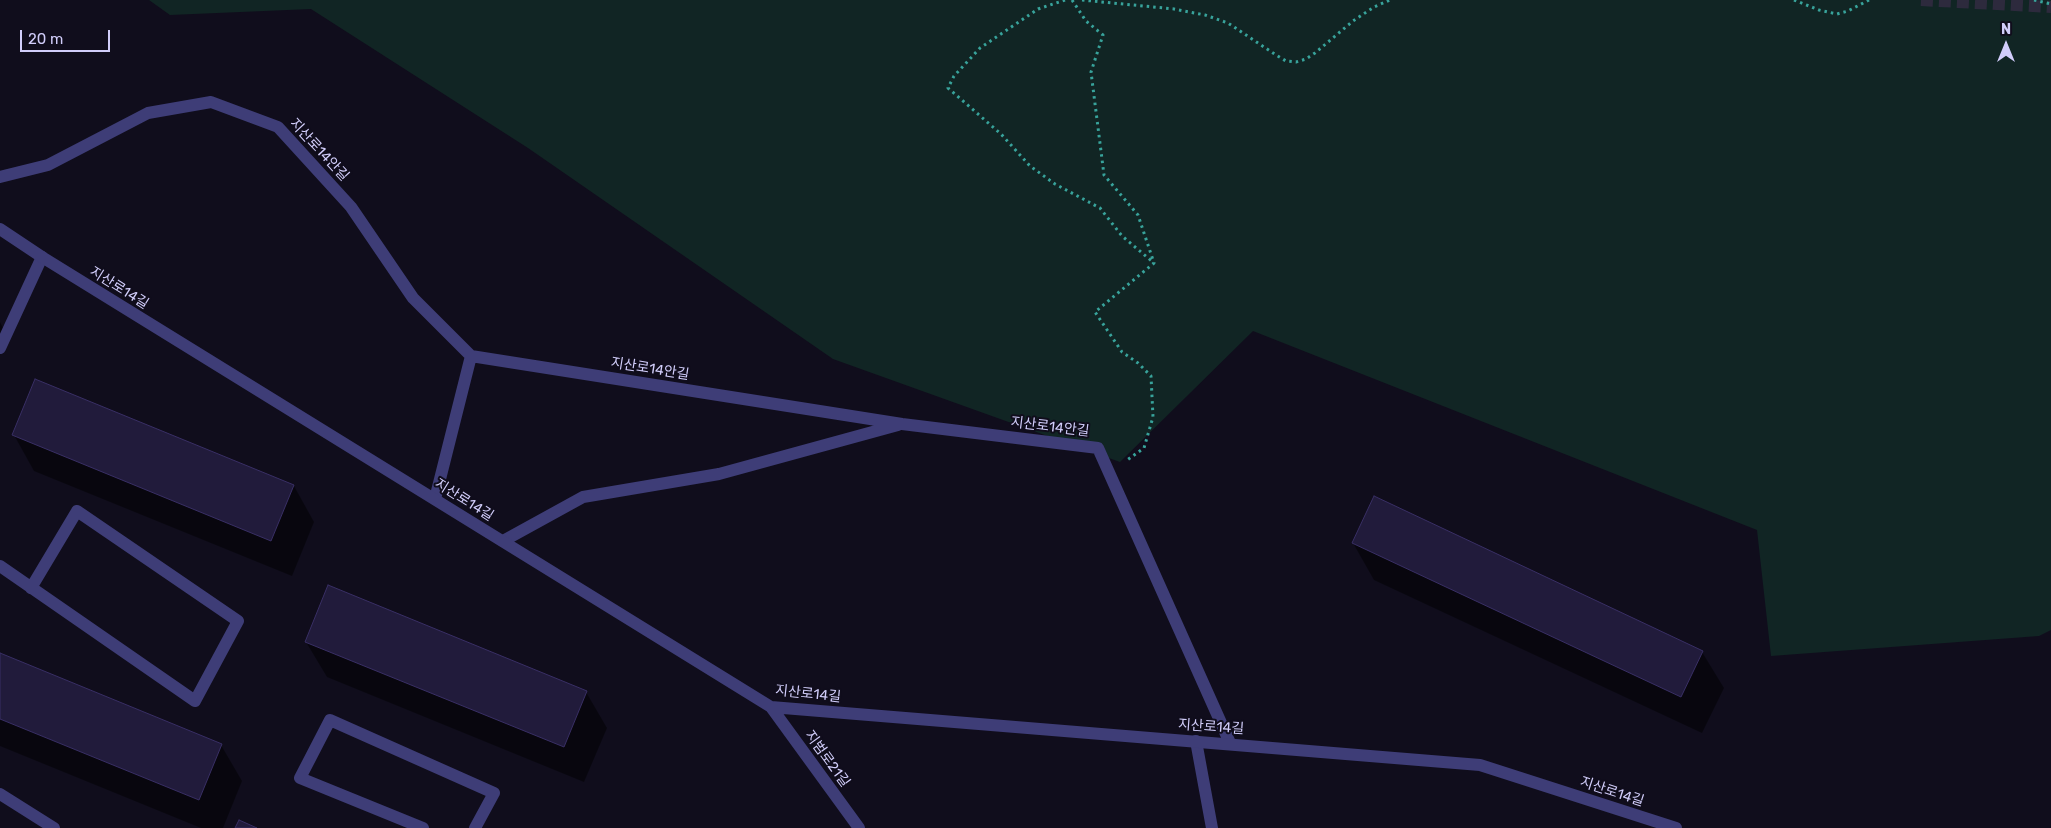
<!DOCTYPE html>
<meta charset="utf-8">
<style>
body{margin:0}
#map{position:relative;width:2051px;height:828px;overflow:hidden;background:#100d1c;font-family:Rubik,sans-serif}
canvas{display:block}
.north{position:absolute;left:1981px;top:20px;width:50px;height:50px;-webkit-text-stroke:4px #100d1c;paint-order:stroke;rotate:0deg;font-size:14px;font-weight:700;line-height:20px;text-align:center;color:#d1cdfa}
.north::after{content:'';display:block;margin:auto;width:18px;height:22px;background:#d1cdfa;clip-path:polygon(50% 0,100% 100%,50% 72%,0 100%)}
.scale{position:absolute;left:20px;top:30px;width:90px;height:22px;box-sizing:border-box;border:2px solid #d1cdfa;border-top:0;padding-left:6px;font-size:15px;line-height:18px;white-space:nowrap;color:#d1cdfa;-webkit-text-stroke:4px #100d1c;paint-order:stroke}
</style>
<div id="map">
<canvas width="2051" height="828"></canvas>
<div class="north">N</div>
<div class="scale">20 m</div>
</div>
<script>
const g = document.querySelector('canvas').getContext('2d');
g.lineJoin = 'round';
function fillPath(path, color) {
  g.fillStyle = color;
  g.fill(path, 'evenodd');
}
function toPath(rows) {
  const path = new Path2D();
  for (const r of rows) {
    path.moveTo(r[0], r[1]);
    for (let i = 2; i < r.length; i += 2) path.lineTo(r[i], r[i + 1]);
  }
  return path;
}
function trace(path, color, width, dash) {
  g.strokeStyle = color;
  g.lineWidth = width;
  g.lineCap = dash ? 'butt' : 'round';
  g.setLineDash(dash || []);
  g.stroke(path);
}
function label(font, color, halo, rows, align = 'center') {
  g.font = font + ' Rubik,"Noto Sans KR",sans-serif';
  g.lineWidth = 4;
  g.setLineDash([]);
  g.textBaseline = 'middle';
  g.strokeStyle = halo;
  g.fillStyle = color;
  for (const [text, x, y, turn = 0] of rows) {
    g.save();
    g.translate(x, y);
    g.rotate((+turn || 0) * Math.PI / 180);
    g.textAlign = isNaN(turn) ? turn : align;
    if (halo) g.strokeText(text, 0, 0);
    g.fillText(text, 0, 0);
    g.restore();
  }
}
fillPath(toPath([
 [149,0,2051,0,2051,630,2039,636,1771,656,1757,530,1253,331,1120,462,833,359,528,148,311,9,170,15]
]), '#112524');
fillPath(toPath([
 [0,322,5,332,0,345],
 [14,435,294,486,314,522,292,576,34,471],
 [1353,543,1702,652,1724,688,1702,733,1374,580],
 [306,642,586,692,607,728,584,782,327,677],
 [0,655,221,745,242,781,223,828,201,828,0,746]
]), '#0007');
const building = toPath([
 [35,379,294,485,271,541,12,435,35,379],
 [1374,496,1703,651,1681,697,1352,543,1374,496],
 [328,585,587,691,564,747,305,642,328,585],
 [0,653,222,744,199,800,0,719,0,653],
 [239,820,257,828,235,828,239,820]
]);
fillPath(building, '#211b3b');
trace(building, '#392f65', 1);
trace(toPath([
 [1921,0,2051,7]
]), '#2d2a3d', 12, [12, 6]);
trace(toPath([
 [1065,0,1038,9,980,48,954,76,948,88,1001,134,1030,166,1055,184,1100,208,1122,236,1154,263],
 [1072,0,1086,21,1103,35,1091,72,1104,175,1138,215,1154,263,1095,312,1122,352,1138,363,1151,376,1153,417,1144,448,1127,460],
 [1082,0,1174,9,1205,15,1228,23,1276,55,1286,61,1296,62,1306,59,1315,53,1353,21,1374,7,1390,0],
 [1794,0,1819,10,1837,14,1848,11,1869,0],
 [2034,0,2051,4]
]), '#38a39b', 3, [2.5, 4]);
trace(toPath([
 [0,177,48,165,148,113,211,102,278,127,351,207,413,298,471,356,902,424,1098,448,1230,743],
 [0,348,42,257],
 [435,499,471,356],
 [503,541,583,497,719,474,898,425],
 [0,566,195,701,238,621,77,511,31,588],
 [1196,741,1212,828],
 [0,794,54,828],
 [423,828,300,778,330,720,494,793,475,828]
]), '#3e3d77', 12);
trace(toPath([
 [0,229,42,257,771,707,1480,765,1676,828],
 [771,707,859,828]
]), '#3e3d77', 12);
label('14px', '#d1cdfa', '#100d1c', [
 ["지산로14안길",319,150,47],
 ["지산로14길",119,288,32],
 ["지산로14안길",650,369,9],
 ["지산로14안길",1050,427,7],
 ["지산로14길",464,500,32],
 ["지산로14길",808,694,6],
 ["지산로14길",1211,727,4],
 ["지범로21길",827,759,54],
 ["지산로14길",1612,792,18]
]);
</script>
